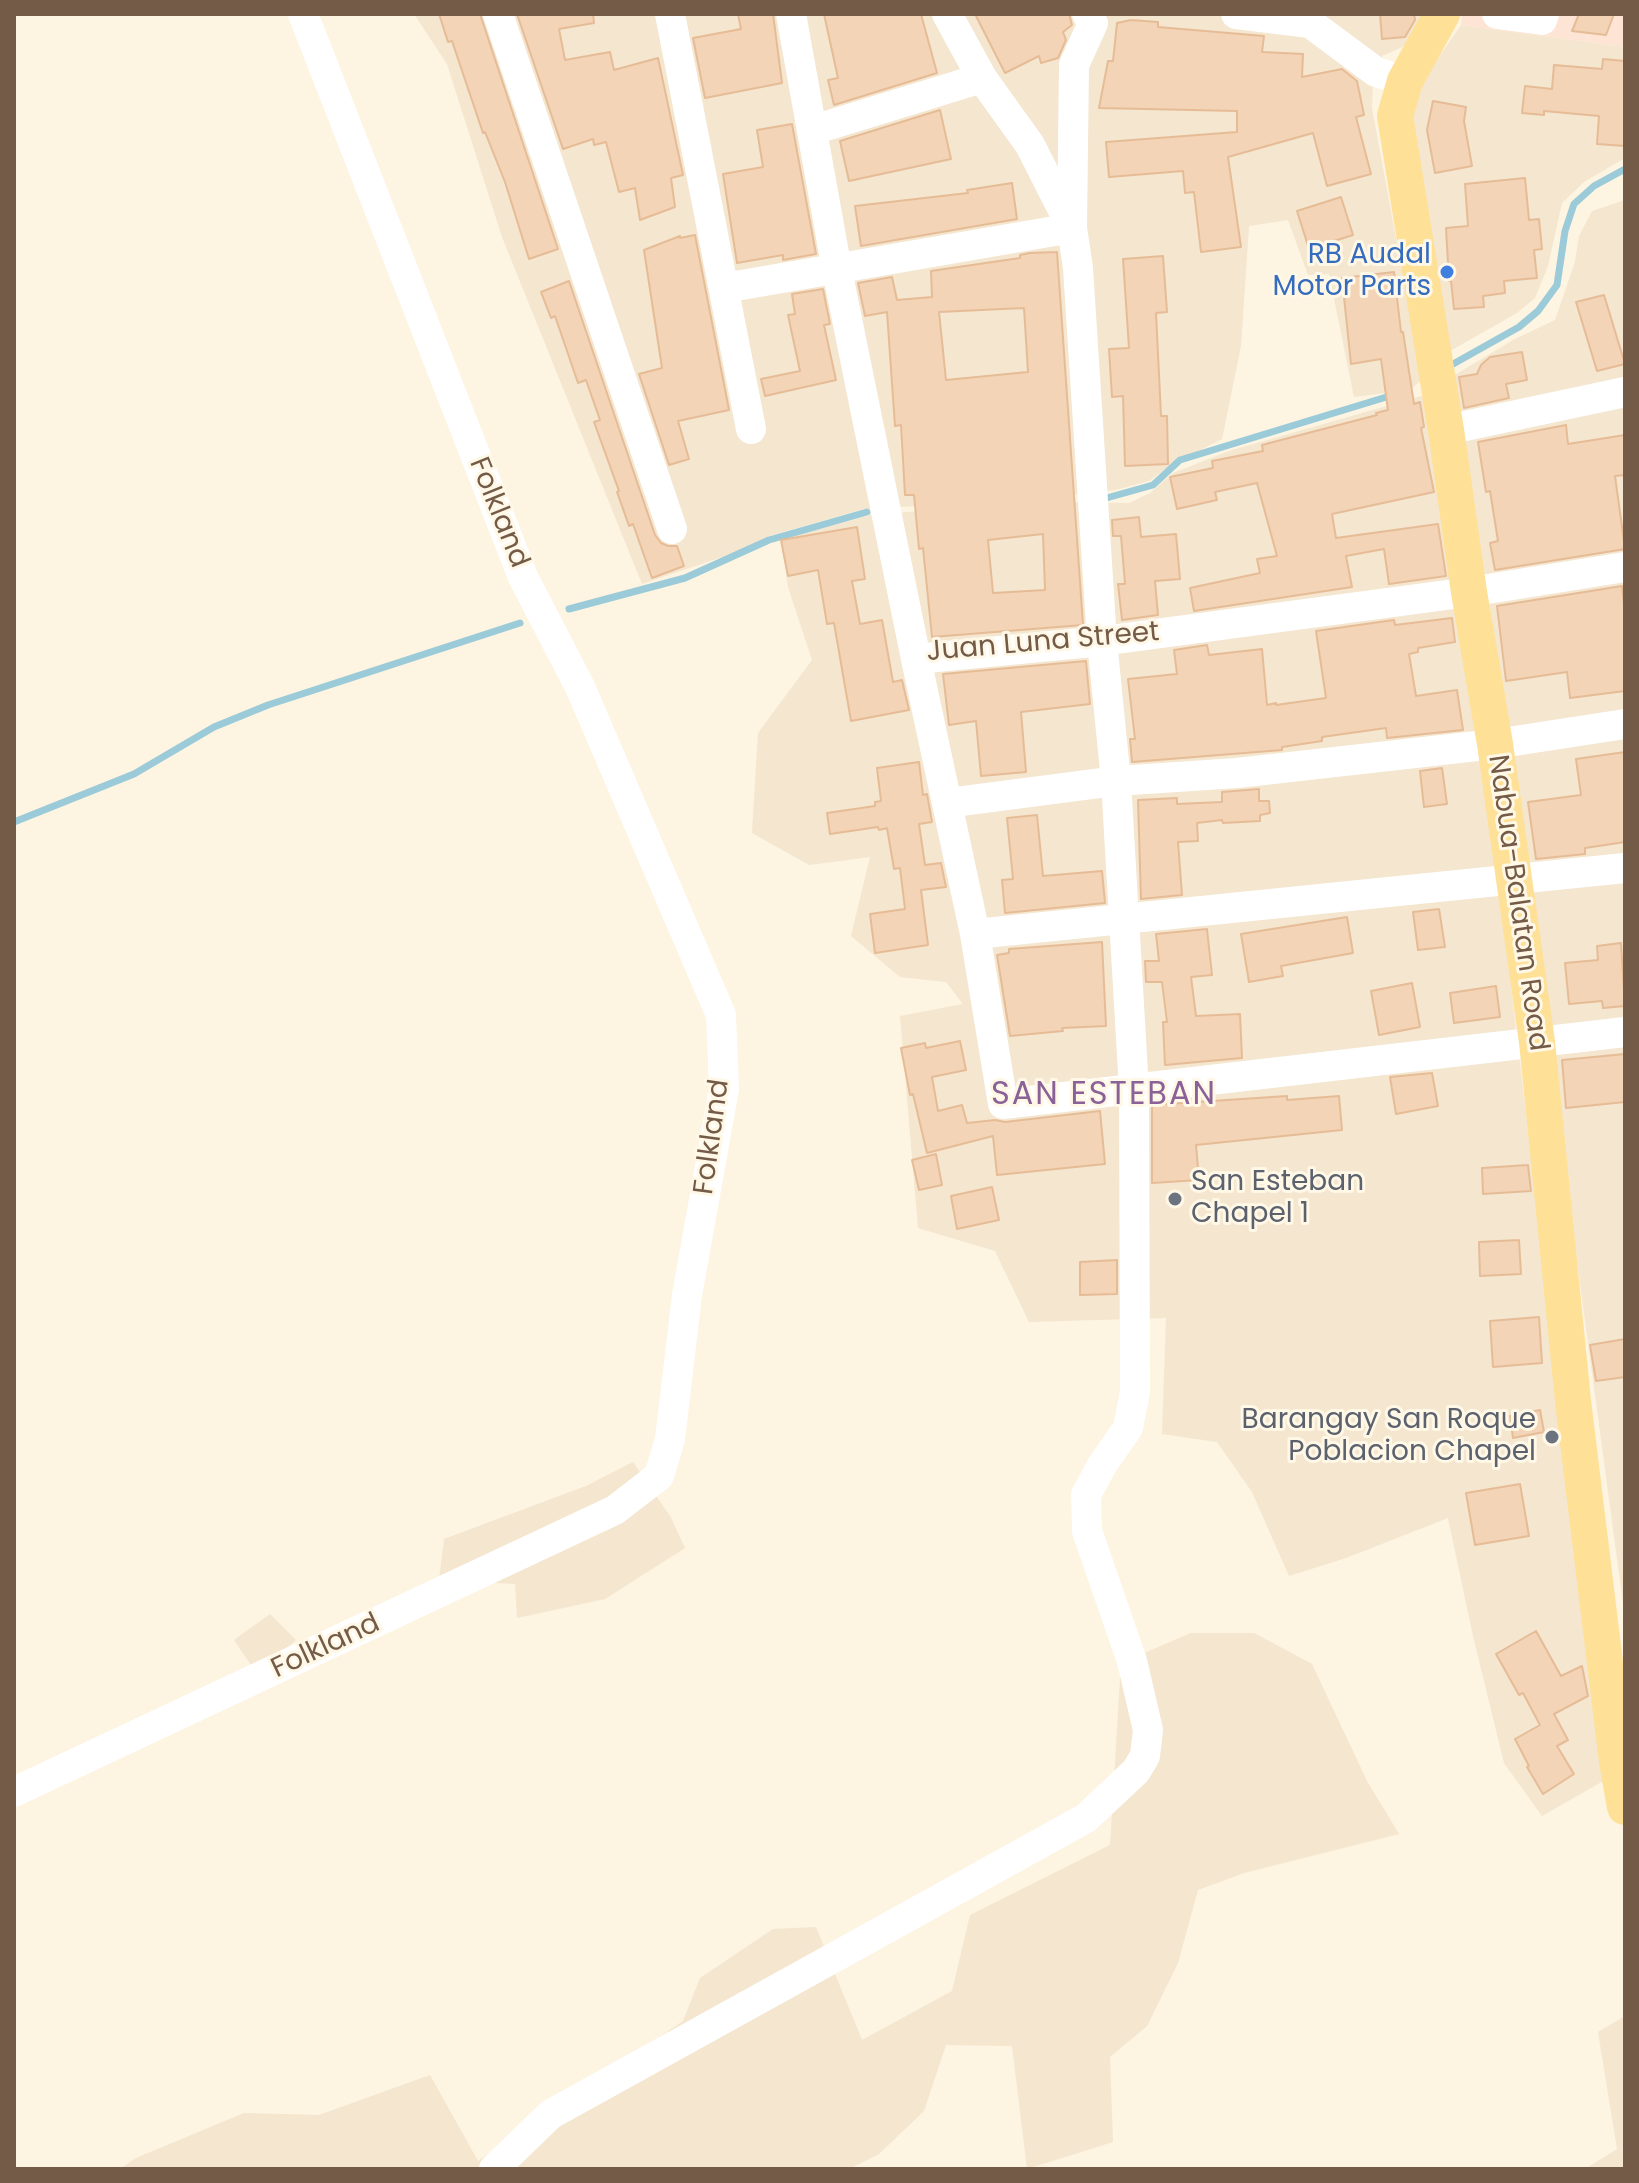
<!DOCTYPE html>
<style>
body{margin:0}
#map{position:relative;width:1639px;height:2183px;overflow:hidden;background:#fdf4e1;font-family:Poppins,sans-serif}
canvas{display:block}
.frame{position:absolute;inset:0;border:16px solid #745b47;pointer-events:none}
</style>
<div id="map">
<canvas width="1639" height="2183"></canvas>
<div class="frame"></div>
</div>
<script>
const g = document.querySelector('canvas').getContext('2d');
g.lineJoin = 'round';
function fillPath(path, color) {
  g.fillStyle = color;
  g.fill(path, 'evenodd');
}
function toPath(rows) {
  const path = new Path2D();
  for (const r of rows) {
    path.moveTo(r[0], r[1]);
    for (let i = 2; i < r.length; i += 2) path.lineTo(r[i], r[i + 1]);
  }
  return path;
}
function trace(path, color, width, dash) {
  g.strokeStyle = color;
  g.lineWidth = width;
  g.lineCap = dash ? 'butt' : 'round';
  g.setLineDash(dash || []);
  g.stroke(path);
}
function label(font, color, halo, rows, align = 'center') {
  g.font = font + ' Poppins,sans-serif';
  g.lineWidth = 6;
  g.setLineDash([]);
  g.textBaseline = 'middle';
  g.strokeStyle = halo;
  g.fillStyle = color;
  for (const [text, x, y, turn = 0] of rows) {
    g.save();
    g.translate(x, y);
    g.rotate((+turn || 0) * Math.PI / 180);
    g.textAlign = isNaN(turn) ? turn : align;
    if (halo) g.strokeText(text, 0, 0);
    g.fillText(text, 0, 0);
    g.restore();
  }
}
fillPath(toPath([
 [414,14,1428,14,1418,40,1382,56,1373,81,1372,108,1422,380,1413,387,1393,392,1354,397,1329,274,1308,275,1288,220,1249,226,1241,346,1222,439,1171,465,1149,481,1116,490,1020,500,864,509,772,535,737,552,642,584,502,237,447,64],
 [1461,25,1625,47,1625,158,1584,182,1562,203,1548,266,1535,298,1517,313,1450,351,1409,138,1418,87],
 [1625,200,1625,1618,1551,1068,1453,376,1513,340,1555,320,1575,262,1579,236,1592,211],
 [1425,395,1489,802,1605,1780,1542,1816,1504,1763,1473,1636,1448,1518,1346,1558,1289,1576,1252,1492,1217,1442,1162,1434,1166,1318,1029,1322,995,1251,918,1228,900,1016,963,1004,946,982,900,977,851,936,870,857,809,865,752,833,758,733,812,660,788,587,781,539,875,514,1072,502,1129,503,1150,493,1173,473,1229,451],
 [633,1462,670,1516,685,1548,605,1599,517,1618,515,1584,439,1580,444,1539,586,1486],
 [270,1614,296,1640,257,1674,234,1640],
 [1191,1633,1254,1633,1312,1664,1367,1781,1399,1834,1244,1873,1198,1890,1178,1963,1147,2026,1110,2057,1113,2142,1027,2169,1012,2046,946,2045,924,2111,879,2154,849,2169,120,2169,136,2158,244,2113,319,2115,430,2075,478,2161,683,2021,700,1978,773,1929,816,1927,862,2040,952,1991,970,1915,1110,1845,1121,1663],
 [1625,2016,1625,2169,1585,2169,1617,2149,1598,2032]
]), '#f4e6cf');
fillPath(toPath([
 [1462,14,1625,14,1625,47,1461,25]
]), '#fee4d4');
trace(toPath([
 [1446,368,1519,327,1538,311,1557,285,1565,231,1574,204,1594,186,1625,169],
 [1103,499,1153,485,1180,460,1393,395],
 [569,609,685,578,769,540,867,512],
 [14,822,134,774,214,727,268,705,520,623]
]), '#9bcad8', 7);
const building = toPath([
 [439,14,480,14,558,249,529,259,505,182,485,132,483,133,452,41,448,42,439,14],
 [517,14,593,14,594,23,559,29,565,60,610,52,614,70,658,58,683,175,671,178,675,207,640,220,635,188,619,192,606,142,594,145,593,139,563,149,517,14],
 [738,14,773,14,782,83,705,98,693,38,741,29,738,14],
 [824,14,921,14,937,73,834,105,828,80,838,78,824,14],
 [975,14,1069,14,1072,25,1063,32,1066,40,1058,58,1041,63,1039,56,1005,73,975,14],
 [1380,14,1414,14,1415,20,1405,37,1382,39,1380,14],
 [1579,14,1614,14,1606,35,1572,31,1579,14],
 [1131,20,1158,22,1158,27,1264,36,1262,52,1303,54,1302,77,1342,69,1357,81,1364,115,1356,117,1371,174,1327,186,1313,133,1228,157,1241,247,1201,252,1194,192,1185,193,1183,171,1109,177,1106,142,1237,132,1237,111,1099,108,1108,61,1113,61,1117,23,1131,20],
 [1603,59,1625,61,1625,146,1597,144,1599,116,1544,111,1544,115,1522,113,1525,86,1552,89,1554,65,1602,69,1603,59],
 [1433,101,1466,107,1464,121,1472,166,1435,173,1427,130,1433,101],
 [940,110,951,159,849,181,840,141,940,110],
 [792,124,816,254,783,260,783,255,737,263,723,174,763,167,757,130,792,124],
 [1525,178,1529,220,1539,219,1542,249,1534,250,1537,278,1504,281,1505,293,1483,296,1484,307,1454,309,1451,281,1449,281,1446,228,1468,226,1465,184,1525,178],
 [1012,183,1017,219,861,246,855,206,968,193,967,190,1012,183],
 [1341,197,1353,235,1309,249,1297,211,1341,197],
 [695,235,729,410,678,421,689,459,669,465,639,374,662,368,644,250,680,236,680,238,695,235],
 [1057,252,1083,625,932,637,923,548,919,549,914,495,905,495,901,425,895,426,887,312,865,316,858,283,892,277,897,300,932,297,931,271,1020,258,1020,255,1030,253,1057,252],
 [1024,308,1028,372,946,380,939,312,1024,308],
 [1043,534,1045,590,993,593,988,540,1043,534],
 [1163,256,1167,312,1156,313,1161,416,1167,416,1168,464,1125,466,1123,396,1112,397,1109,349,1129,348,1123,259,1163,256],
 [1394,272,1401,332,1403,332,1414,404,1420,402,1424,427,1421,428,1434,492,1332,514,1336,538,1438,524,1446,576,1389,584,1384,549,1346,556,1352,587,1194,611,1190,588,1260,573,1257,559,1277,556,1257,483,1215,492,1217,500,1177,509,1170,477,1213,468,1212,461,1263,451,1262,445,1377,415,1376,413,1388,410,1381,359,1351,364,1342,278,1394,272],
 [569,281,655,535,661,543,668,546,677,546,684,566,652,578,633,524,629,526,617,492,619,491,594,422,600,420,586,380,578,383,555,316,551,318,541,292,569,281],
 [823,289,830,324,824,325,836,380,765,396,761,379,800,371,788,315,795,314,792,294,823,289],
 [1604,295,1625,364,1597,371,1576,302,1604,295],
 [1522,352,1527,380,1506,384,1509,398,1464,408,1459,377,1477,374,1481,365,1490,357,1522,352],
 [1566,425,1568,444,1625,435,1625,475,1615,476,1625,549,1495,570,1490,543,1498,541,1490,491,1486,492,1478,442,1566,425],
 [1139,517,1141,537,1176,534,1180,579,1155,581,1158,615,1122,620,1118,584,1125,584,1121,536,1113,536,1112,520,1139,517],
 [857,527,865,579,852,581,860,624,882,620,893,682,902,680,909,710,851,721,834,623,827,624,818,570,788,576,781,540,857,527],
 [1622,586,1625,613,1625,691,1570,698,1567,672,1506,681,1497,606,1622,586],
 [1452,618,1455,642,1418,648,1418,652,1409,654,1416,696,1457,690,1463,730,1387,738,1386,728,1322,737,1322,741,1282,747,1282,750,1132,762,1130,739,1135,739,1128,679,1177,674,1174,650,1207,645,1209,655,1262,649,1267,705,1276,703,1276,705,1326,698,1316,631,1394,620,1395,625,1452,618],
 [1086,661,1090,704,1021,712,1026,772,981,776,976,721,949,725,943,674,1086,661],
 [1625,752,1625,842,1585,848,1585,854,1536,859,1528,802,1581,795,1576,759,1625,752],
 [919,762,923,795,927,794,932,822,919,824,925,865,941,863,946,887,921,890,928,945,875,953,870,914,905,909,900,868,894,869,887,828,879,830,878,827,830,834,827,813,875,806,875,802,881,801,877,768,919,762],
 [1442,768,1447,804,1424,807,1420,771,1442,768],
 [1259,789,1259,801,1269,801,1270,813,1260,815,1260,821,1223,823,1222,820,1197,823,1198,841,1178,842,1182,895,1141,899,1138,800,1177,798,1177,804,1222,802,1222,792,1259,789],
 [1037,815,1043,876,1102,871,1105,903,1005,913,1002,880,1013,879,1007,818,1037,815],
 [1439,909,1445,947,1418,950,1413,912,1439,909],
 [1347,917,1353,953,1281,966,1283,976,1249,982,1241,934,1347,917],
 [1207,929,1212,975,1191,977,1196,1016,1240,1014,1242,1058,1165,1065,1163,1022,1167,1022,1162,982,1146,982,1145,961,1159,961,1156,934,1207,929],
 [1102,942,1106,1026,1062,1028,1063,1031,1010,1036,997,955,1009,953,1009,949,1102,942],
 [1621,943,1625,1006,1603,1008,1602,1001,1569,1004,1565,963,1598,960,1597,946,1621,943],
 [1412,983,1420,1027,1379,1035,1371,991,1412,983],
 [1496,986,1500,1017,1454,1023,1450,993,1496,986],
 [960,1041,966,1070,932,1077,938,1111,962,1105,967,1123,995,1120,1005,1122,1100,1111,1105,1164,997,1175,993,1136,927,1153,913,1094,910,1095,901,1048,925,1043,926,1048,960,1041],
 [1625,1054,1625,1102,1566,1108,1562,1060,1625,1054],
 [1432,1073,1438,1106,1396,1114,1390,1077,1432,1073],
 [1287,1096,1287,1100,1339,1096,1342,1130,1196,1145,1199,1180,1152,1183,1152,1105,1287,1096],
 [936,1154,942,1185,919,1190,912,1160,936,1154],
 [1528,1165,1531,1191,1483,1194,1482,1168,1528,1165],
 [992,1187,999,1220,957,1229,951,1196,992,1187],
 [1519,1240,1521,1274,1480,1276,1479,1242,1519,1240],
 [1117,1260,1117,1294,1080,1295,1080,1262,1117,1260],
 [1539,1317,1542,1363,1493,1367,1490,1321,1539,1317],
 [1625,1339,1625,1377,1596,1381,1590,1345,1625,1339],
 [1540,1410,1544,1432,1513,1438,1510,1416,1540,1410],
 [1520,1484,1529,1536,1475,1545,1466,1493,1520,1484],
 [1536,1631,1561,1676,1582,1666,1588,1696,1554,1714,1568,1740,1557,1746,1574,1774,1543,1794,1527,1767,1529,1766,1515,1739,1540,1725,1523,1693,1519,1695,1496,1654,1536,1631]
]);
fillPath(building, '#f3d4b7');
trace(building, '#e6bc97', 2);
trace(toPath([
 [498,14,672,529],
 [670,14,751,429],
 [791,14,837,270,916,659,975,934,1003,1104,1625,1032],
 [1236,14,1310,23,1376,72,1405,81],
 [1497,14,1542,20,1544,14],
 [813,130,982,78],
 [724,288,1072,228,1030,145,982,78,947,14],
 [1446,430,1625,392],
 [916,659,1102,641,1469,592,1625,567],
 [947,803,1116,781,1237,773,1495,744,1625,724],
 [975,934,1625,868],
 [14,1792,615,1510,659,1476,670,1439,687,1295,724,1089,721,1015,580,687,523,577,303,14],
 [494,2169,551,2114,1086,1818,1136,1771,1145,1756,1148,1730,1132,1661,1087,1531,1086,1495,1102,1465,1128,1428,1135,1392,1134,1090,1116,781,1102,641,1078,268,1072,228,1074,65,1093,23,1087,14]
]), '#fff', 30);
trace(toPath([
 [1442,14,1405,81,1395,116,1446,430,1469,592,1495,744,1537,1042,1573,1401,1617,1761,1625,1807]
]), '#fee097', 36);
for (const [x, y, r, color] of [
 [1447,272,8,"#3f7fe0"],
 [1175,1199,8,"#6b7280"],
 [1552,1437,8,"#6b7280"]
]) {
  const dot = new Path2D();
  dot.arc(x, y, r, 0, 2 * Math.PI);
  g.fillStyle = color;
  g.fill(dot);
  trace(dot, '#fff8e7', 3);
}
label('28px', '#366cbe', '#fff8e7', [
 ["RB Audal",1431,256],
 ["Motor Parts",1431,288]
], 'right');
label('28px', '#745b47', '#fff8e7', [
 ["Folkland",498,513,68],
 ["Juan Luna Street",1043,643,-5],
 ["Nabua-Balatan Road",1517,903,82],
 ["Folkland",713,1137,-82],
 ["Folkland",326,1647,-25]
]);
label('28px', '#5b616d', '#fff8e7', [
 ["San Esteban",1191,1183],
 ["Chapel 1",1191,1215],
 ["Barangay San Roque",1536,1421,"right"],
 ["Poblacion Chapel",1536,1453,"right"]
], 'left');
g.letterSpacing = '2px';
label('32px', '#8a6298', '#fff8e7', [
 ["SAN ESTEBAN",1104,1096]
]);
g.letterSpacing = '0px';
</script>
